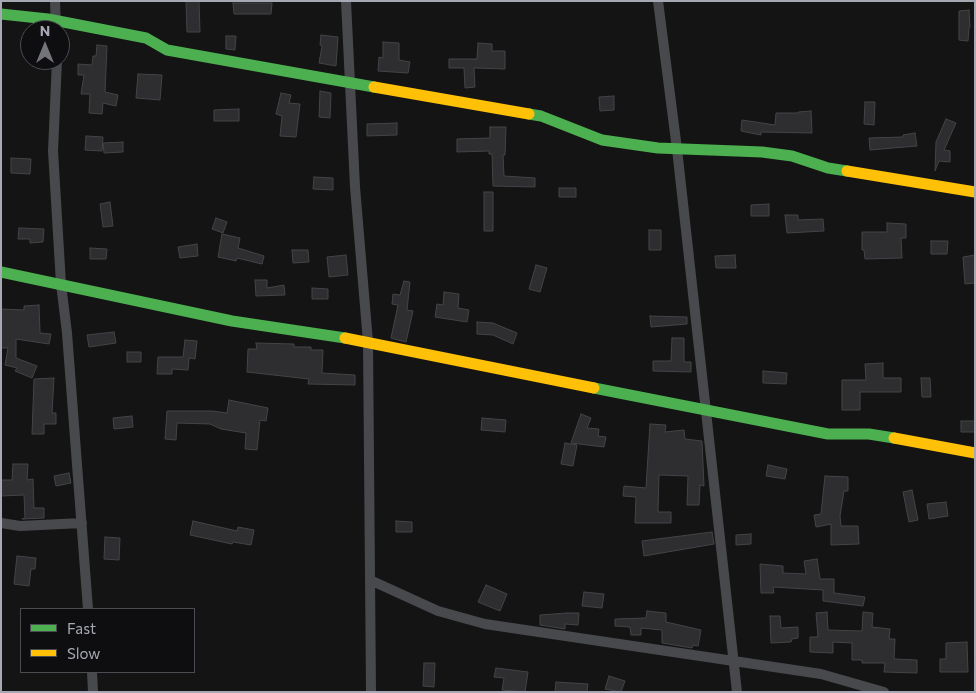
<!DOCTYPE html>
<style>
body{margin:0}
#map{position:relative;width:976px;height:693px;overflow:hidden;background:#141414;font-family:Commissioner,sans-serif}
canvas{display:block}
.frame{position:absolute;inset:0;border:2px solid #a6a9b3;pointer-events:none}
.legend{position:absolute;left:20px;top:608px;width:175px;height:65px;box-sizing:border-box;background:#0e0e10;border:1px solid #4b4c51;margin:0;padding:6px 9px;list-style:none;font-size:15px;color:#a6a9b3}
.legend li{display:flex;align-items:center;gap:10px;height:25px}
.legend b{width:25px;border:1px solid #4b4c51}
.north{position:absolute;left:20px;top:20px;width:50px;height:50px;box-sizing:border-box;background:#0e0e10;border:1px solid #4b4c51;border-radius:50%;rotate:0deg;font-size:14px;font-weight:700;line-height:20px;text-align:center;color:#a6a9b3}
.north::after{content:'';display:block;margin:auto;width:18px;height:22px;background:#73757b;clip-path:polygon(50% 0,100% 100%,50% 72%,0 100%)}
</style>
<div id="map">
<canvas width="976" height="693"></canvas>
<div class="frame"></div>
<ul class="legend">
<li><b style="height:6px;background:#4caf50"></b>Fast</li>
<li><b style="height:6px;background:#ffc107"></b>Slow</li>
</ul>
<div class="north">N</div>
</div>
<script>
const g = document.querySelector('canvas').getContext('2d');
g.lineJoin = 'round';
function fillPath(path, color) {
  g.fillStyle = color;
  g.fill(path, 'evenodd');
}
function toPath(rows) {
  const path = new Path2D();
  for (const r of rows) {
    path.moveTo(r[0], r[1]);
    for (let i = 2; i < r.length; i += 2) path.lineTo(r[i], r[i + 1]);
  }
  return path;
}
function trace(path, color, width, dash) {
  g.strokeStyle = color;
  g.lineWidth = width;
  g.lineCap = dash ? 'butt' : 'round';
  g.setLineDash(dash || []);
  g.stroke(path);
}
const building = toPath([
 [186,1,199,1,200,32,187,32,186,1],
 [233,3,272,3,271,14,234,14,233,3],
 [969,10,970,27,969,28,968,41,959,40,959,11,969,10],
 [321,35,338,37,336,66,319,63,322,46,320,45,321,35],
 [226,36,236,36,235,50,226,49,226,36],
 [383,42,399,43,399,60,410,62,408,73,378,71,379,57,383,58,383,42],
 [478,43,492,44,492,51,505,51,505,69,474,68,475,87,465,88,464,68,449,68,449,59,477,59,478,43],
 [97,45,107,46,105,92,118,95,116,106,103,103,102,114,89,113,90,94,81,94,84,75,78,75,78,64,92,65,93,56,96,56,97,45],
 [138,74,162,75,160,100,136,98,138,74],
 [320,91,331,93,330,118,319,117,320,91],
 [281,93,291,95,289,103,300,104,296,137,280,136,282,116,276,114,281,93],
 [614,96,614,110,600,111,599,97,614,96],
 [865,102,875,102,874,125,864,124,865,102],
 [239,109,239,121,214,121,214,110,239,109],
 [811,111,812,133,761,132,761,135,741,131,742,120,775,125,776,113,798,113,798,112,811,111],
 [946,119,956,123,944,150,950,151,950,162,939,161,935,171,936,142,946,119],
 [397,123,397,135,367,136,367,124,397,123],
 [490,127,506,127,505,155,503,155,504,176,535,178,535,187,493,186,492,154,489,154,489,151,457,152,457,139,490,138,490,127],
 [915,133,917,146,870,150,869,138,903,137,903,135,915,133],
 [86,136,103,137,102,151,85,150,86,136],
 [123,142,123,152,104,153,103,143,123,142],
 [11,158,31,159,30,174,11,173,11,158],
 [314,177,333,178,333,190,313,189,314,177],
 [559,188,576,188,576,197,559,197,559,188],
 [484,192,493,192,493,231,484,231,484,192],
 [110,202,113,226,103,227,100,204,110,202],
 [769,204,769,216,751,216,751,205,769,204],
 [785,215,798,215,798,220,823,219,824,231,787,233,785,215],
 [216,218,227,222,223,233,212,229,216,218],
 [887,223,906,224,906,238,901,238,902,258,865,259,864,250,862,250,862,232,887,232,887,223],
 [19,228,44,229,43,242,30,243,30,239,18,239,19,228],
 [649,230,661,230,661,250,649,250,649,230],
 [222,234,240,238,238,248,264,256,262,264,237,258,236,261,218,257,222,234],
 [931,241,948,241,947,254,931,254,931,241],
 [197,244,198,256,180,258,178,247,197,244],
 [90,248,107,249,106,259,90,259,90,248],
 [292,250,308,250,309,262,293,263,292,250],
 [346,255,348,275,329,277,327,257,346,255],
 [735,255,736,268,716,268,715,256,735,255],
 [975,255,975,283,965,284,963,257,975,255],
 [536,265,547,268,540,292,529,289,536,265],
 [255,280,267,280,267,288,284,285,285,295,256,296,255,280],
 [404,281,410,282,407,310,413,311,406,342,391,338,398,305,392,304,393,294,400,295,404,281],
 [312,288,328,289,328,299,312,299,312,288],
 [444,292,459,294,458,308,469,310,467,322,435,317,437,304,443,305,444,292],
 [39,305,40,333,51,334,49,344,16,339,16,358,37,366,32,378,15,371,17,368,5,365,8,348,1,348,1,309,24,310,24,306,39,305],
 [650,316,687,317,687,324,651,327,650,316],
 [477,322,493,323,517,333,513,344,493,335,477,334,477,322],
 [114,332,116,343,89,347,87,335,114,332],
 [672,338,684,338,684,362,691,362,691,372,653,371,653,361,671,361,672,338],
 [185,340,197,341,195,359,189,358,188,370,172,369,172,374,157,374,158,357,183,357,185,340],
 [256,343,294,344,294,347,311,347,311,350,323,350,322,373,355,375,355,385,308,384,309,379,247,372,248,349,257,349,256,343],
 [127,352,141,352,141,362,127,362,127,352],
 [883,363,883,378,901,378,901,392,860,392,860,410,842,410,842,380,866,380,865,364,883,363],
 [763,371,787,373,786,384,763,383,763,371],
 [54,378,52,413,56,413,56,424,44,424,44,434,32,434,34,379,54,378],
 [921,378,930,378,931,397,922,397,921,378],
 [229,400,268,408,266,421,260,420,257,450,245,449,246,433,221,429,210,424,177,423,176,440,165,439,167,411,212,411,227,413,229,400],
 [581,414,591,418,587,428,599,429,598,436,606,437,604,447,571,443,581,414],
 [132,416,133,427,114,429,113,418,132,416],
 [482,418,506,420,505,432,481,430,482,418],
 [961,421,975,421,975,432,961,432,961,421],
 [650,424,666,425,665,432,684,430,685,439,702,441,704,486,700,485,699,505,687,505,688,476,659,475,658,512,671,512,671,523,635,523,636,497,623,496,624,486,646,488,650,424],
 [565,443,577,445,573,466,561,464,565,443],
 [13,464,28,464,27,480,33,479,34,508,44,508,44,518,22,519,25,518,24,495,1,496,1,480,12,480,13,464],
 [768,465,787,469,785,479,766,476,768,465],
 [69,473,71,483,56,486,54,476,69,473],
 [825,476,848,477,848,491,844,491,840,516,841,526,858,526,859,544,831,545,831,524,816,527,814,515,821,514,825,476],
 [912,490,918,520,909,522,903,492,912,490],
 [946,502,948,516,929,519,927,504,946,502],
 [193,521,237,531,238,527,254,530,251,545,233,542,232,544,190,535,193,521],
 [396,521,412,522,412,532,396,532,396,521],
 [712,532,714,544,644,556,642,541,712,532],
 [751,534,751,544,736,545,736,535,751,534],
 [105,537,120,538,119,560,104,559,105,537],
 [17,556,36,558,35,569,31,569,29,586,14,584,17,556],
 [817,559,820,579,834,579,834,593,865,597,863,606,823,601,823,590,773,587,774,593,761,593,760,564,783,566,783,573,806,574,804,561,817,559],
 [486,585,507,594,500,611,478,602,486,585],
 [584,592,604,594,602,608,582,606,584,592],
 [647,611,666,613,666,622,701,630,698,646,693,645,692,648,662,643,662,630,641,628,641,635,631,635,630,627,615,626,615,619,646,618,647,611],
 [827,612,828,630,862,631,863,612,873,613,872,627,890,629,889,639,895,639,894,659,917,660,917,673,884,672,885,663,862,663,862,660,852,660,852,643,833,642,833,653,810,652,810,637,818,637,816,613,827,612],
 [567,613,579,613,578,625,565,624,565,629,540,625,540,615,567,613],
 [770,616,780,616,781,628,798,627,798,638,792,639,791,642,771,643,770,616],
 [967,642,968,672,940,672,940,659,946,659,946,643,967,642],
 [424,663,435,663,434,687,423,686,424,663],
 [496,668,528,672,525,692,502,690,504,678,494,677,496,668],
 [609,676,625,681,621,692,605,689,609,676],
 [556,682,588,684,587,692,555,692,556,682]
]);
fillPath(building, '#2e2e30');
trace(building, '#434447', 1);
trace(toPath([
 [55,1,56,30],
 [346,1,355,187,368,342,371,692],
 [658,1,677,149,737,692],
 [57,60,53,151,61,284,67,333,88,609],
 [1,523,20,526,82,523],
 [370,580,438,611,485,624,821,674,884,692],
 [92,672,93,692]
]), '#48494d', 10);
trace(toPath([
 [1,14,48,19,146,38,167,50,374,87],
 [529,114,541,116,602,140,658,148,762,152,792,156,828,168,847,171],
 [1,272,232,321,345,338],
 [594,388,828,434,869,434,894,438]
]), '#4caf50', 11);
trace(toPath([
 [374,87,529,114],
 [847,171,975,192],
 [345,338,594,388],
 [894,438,975,453]
]), '#ffc107', 11);
</script>
